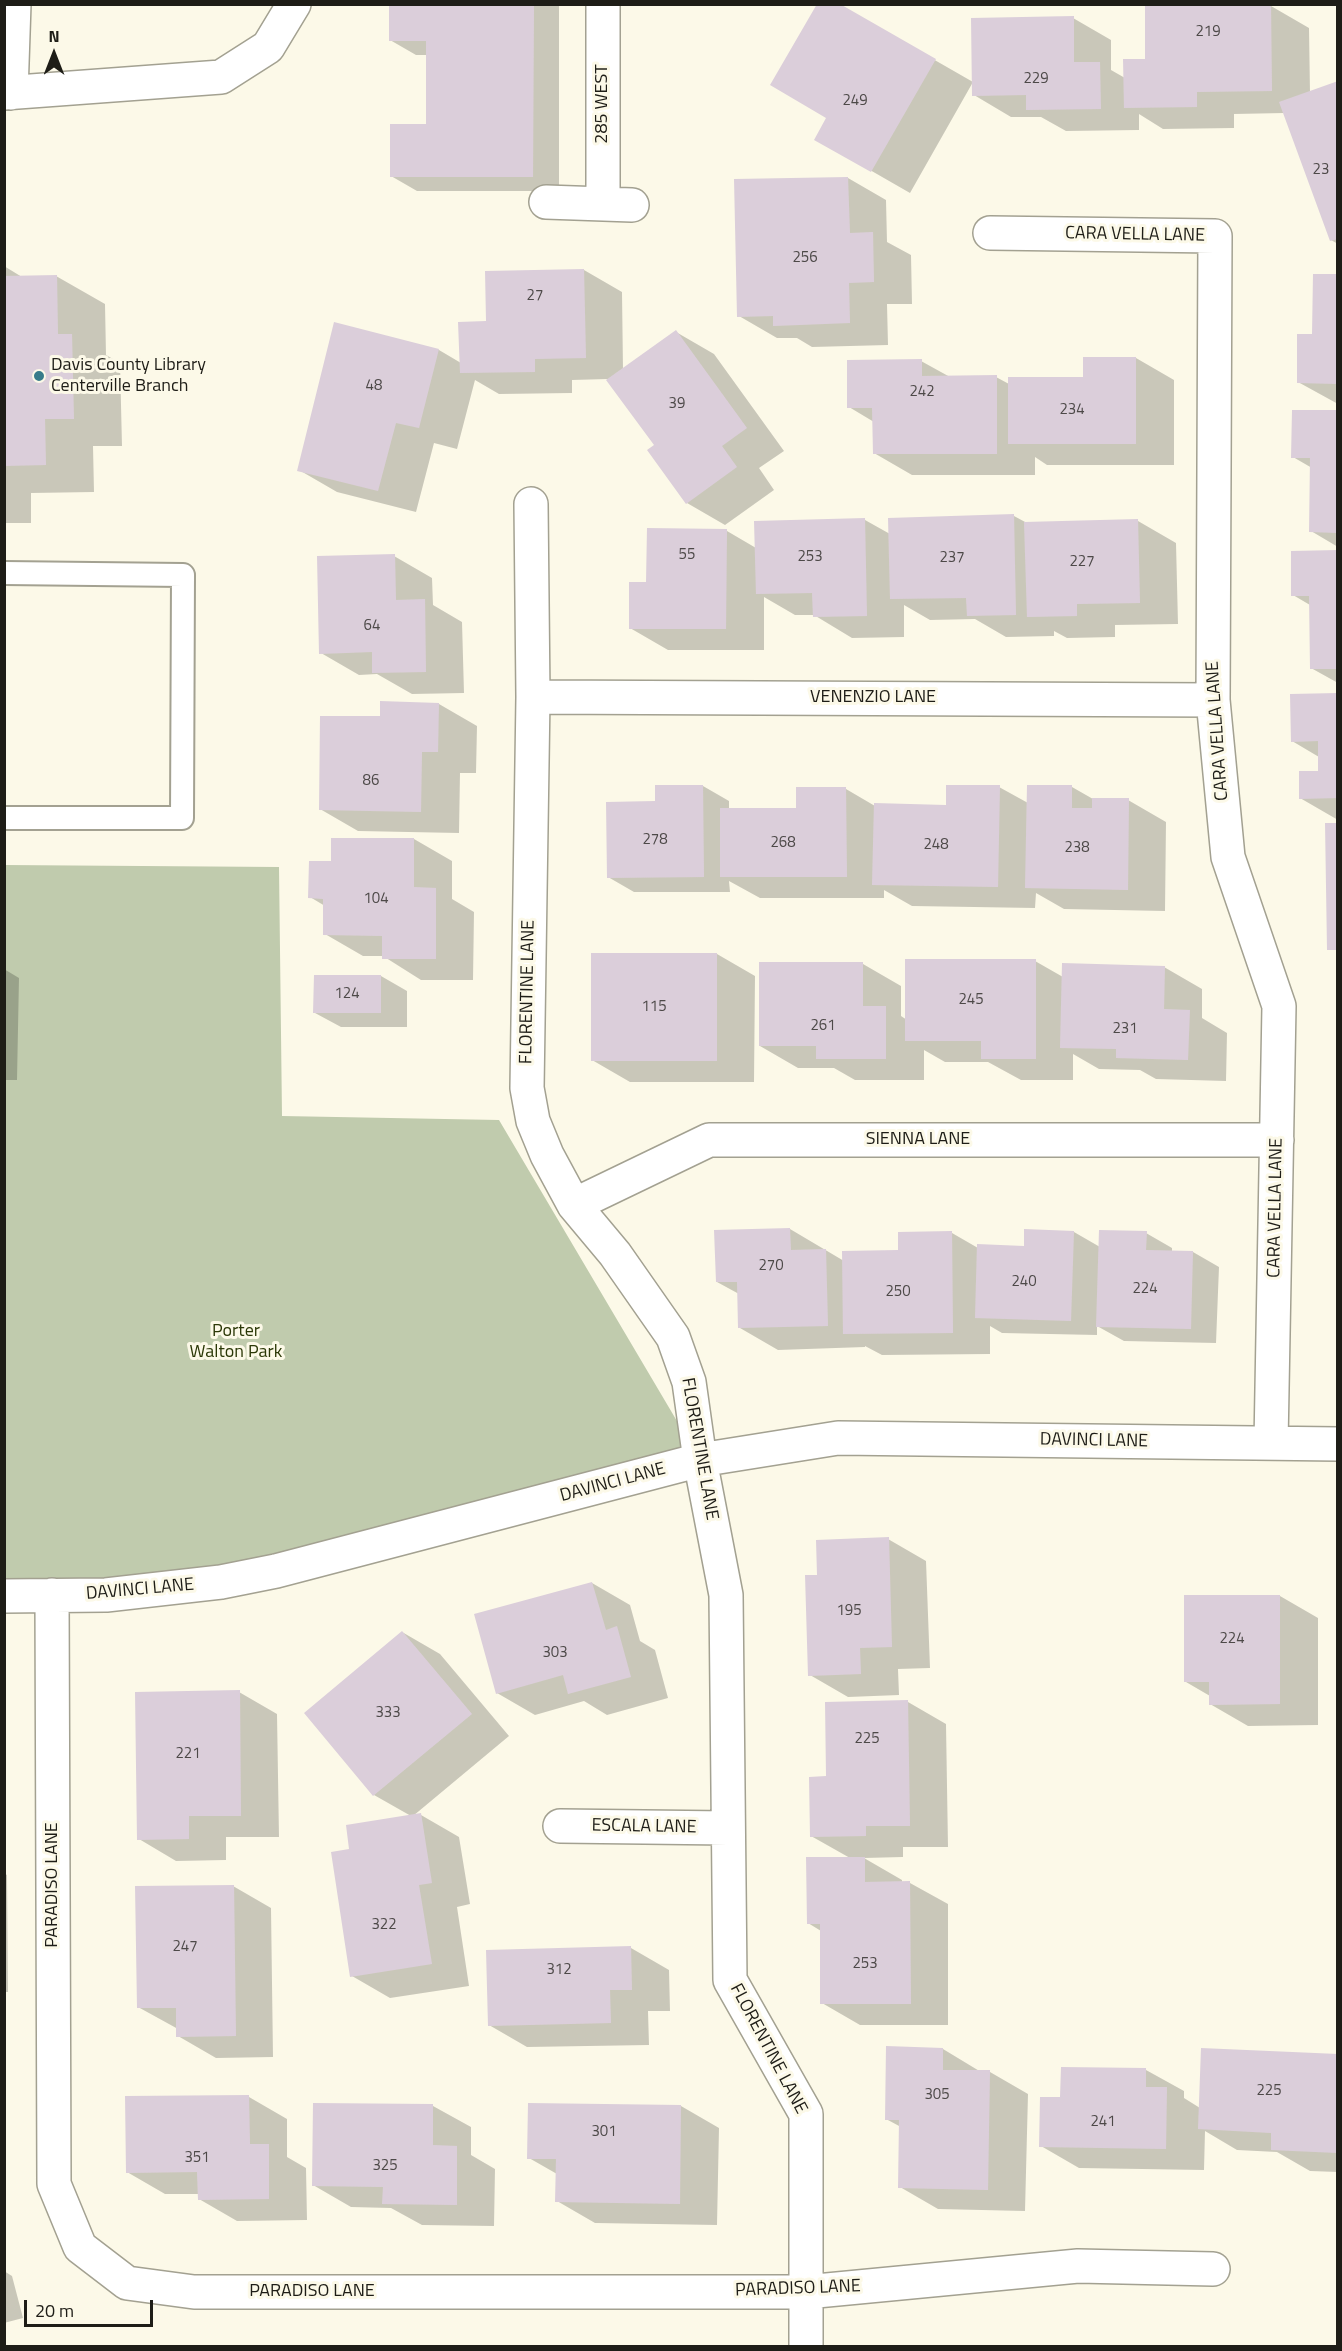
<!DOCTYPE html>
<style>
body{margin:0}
#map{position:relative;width:1342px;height:2351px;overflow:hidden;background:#fcf9e8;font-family:"Titillium Web",sans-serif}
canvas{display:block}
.frame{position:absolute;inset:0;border:6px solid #1e1d17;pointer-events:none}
.north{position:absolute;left:24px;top:24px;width:60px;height:60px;-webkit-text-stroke:4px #fcf9e8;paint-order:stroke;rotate:0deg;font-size:16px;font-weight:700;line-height:24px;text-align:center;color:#1e1d17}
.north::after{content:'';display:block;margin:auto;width:21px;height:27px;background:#1e1d17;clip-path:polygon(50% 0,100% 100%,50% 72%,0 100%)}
.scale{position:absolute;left:24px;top:2300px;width:129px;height:27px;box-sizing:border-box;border:3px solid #1e1d17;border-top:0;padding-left:8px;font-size:18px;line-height:21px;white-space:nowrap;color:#1e1d17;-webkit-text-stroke:4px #fcf9e8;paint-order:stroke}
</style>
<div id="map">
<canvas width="1342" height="2351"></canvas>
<div class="frame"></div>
<div class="north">N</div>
<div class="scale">20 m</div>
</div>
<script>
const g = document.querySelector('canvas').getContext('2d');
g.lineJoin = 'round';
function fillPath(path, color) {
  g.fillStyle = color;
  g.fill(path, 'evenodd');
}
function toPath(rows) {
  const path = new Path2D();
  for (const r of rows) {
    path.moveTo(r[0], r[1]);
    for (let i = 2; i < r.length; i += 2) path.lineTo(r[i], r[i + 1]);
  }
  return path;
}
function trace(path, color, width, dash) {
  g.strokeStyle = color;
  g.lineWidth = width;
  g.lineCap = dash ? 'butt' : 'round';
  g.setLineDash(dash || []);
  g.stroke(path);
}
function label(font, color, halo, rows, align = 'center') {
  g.font = font + ' "Titillium Web",sans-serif';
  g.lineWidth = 6;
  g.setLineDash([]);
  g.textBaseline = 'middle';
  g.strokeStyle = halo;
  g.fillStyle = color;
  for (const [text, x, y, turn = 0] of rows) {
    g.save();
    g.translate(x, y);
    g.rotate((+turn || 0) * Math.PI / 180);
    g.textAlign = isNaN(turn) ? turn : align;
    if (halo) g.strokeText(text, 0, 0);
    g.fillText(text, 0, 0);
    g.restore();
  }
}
fillPath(toPath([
 [5,865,279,867,282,1116,499,1120,700,1460,276,1571,5,1596]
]), '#c0cbad');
fillPath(toPath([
 [390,4,559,5,559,191,417,191,391,176,427,126,427,55,416,55,390,40],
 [837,4,973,82,910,193,816,139,828,117],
 [1271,6,1309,28,1310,93,1338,83,1338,244,1331,240,1285,113,1234,114,1234,128,1163,129,1139,114,1139,130,1066,131,1041,117,1011,117,974,95,1073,18,1111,40,1111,70,1125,78,1147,60],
 [848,178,886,200,887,242,911,255,912,304,887,304,888,345,812,347,797,338,777,338,739,316],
 [4,266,22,277,56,276,105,304,106,355,120,363,122,446,93,446,94,492,31,493,31,523,4,523],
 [584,270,622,292,623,370,676,332,714,354,784,451,759,468,774,490,725,525,687,503,656,445,608,379,572,380,572,393,499,394,475,380,457,449,434,443,416,512,337,492,299,470,335,324,439,350,461,363,488,323],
 [1338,276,1338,404,1298,382],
 [1136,358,1174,380,1174,465,1047,465,1035,457,1035,475,912,475,874,453,874,422,849,407,921,361,950,377,996,377,1009,384,1085,378],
 [1338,412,1338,547,1311,531,1312,468,1293,457],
 [1014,516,1027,523,1138,521,1176,543,1178,624,1115,625,1115,637,1067,638,1054,631,1054,636,1006,637,975,619,930,620,904,605,904,637,852,638,814,615,795,615,764,597,764,650,668,650,630,628,648,583,727,531,756,548,865,520,890,534],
 [1338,552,1338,683,1311,668,1310,605,1293,595],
 [394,556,432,578,433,605,462,622,464,693,412,694,377,674,359,675,321,653],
 [1338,695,1338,820,1300,798,1319,772,1319,757,1292,741],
 [439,704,477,726,476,773,460,773,459,833,358,831,320,809,381,718],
 [703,786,729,801,729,809,798,809,846,789,875,806,947,807,999,787,1028,803,1028,786,1072,787,1093,799,1128,800,1166,822,1165,911,1064,909,1036,893,1035,908,912,906,884,890,884,898,760,898,729,881,730,892,634,892,608,877,656,803],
 [414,839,452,861,452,899,474,912,473,980,421,980,383,956,363,956,325,934,325,906,310,897],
 [717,954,755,976,754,1082,630,1082,592,1060],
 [1035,961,1063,977,1164,967,1202,989,1202,1018,1227,1033,1226,1081,1156,1079,1140,1070,1099,1069,1073,1054,1073,1080,1021,1080,988,1062,945,1062,924,1050,924,1080,855,1080,834,1068,798,1068,760,1046,761,963,863,964,901,986,901,1016,907,1020],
 [4,969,19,978,17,1080,4,1080],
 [381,976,407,991,407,1027,341,1027,315,1013],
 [790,1229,844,1261,900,1252,900,1234,952,1233,978,1248,1025,1247,1074,1232,1100,1247,1146,1233,1172,1248,1172,1252,1193,1252,1219,1267,1216,1343,1124,1341,1097,1326,1097,1335,1002,1333,990,1326,990,1354,882,1355,865,1346,865,1347,778,1350,740,1328,739,1294,717,1282],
 [888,1539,926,1561,930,1668,898,1669,899,1695,848,1697,810,1675,819,1576],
 [592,1583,630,1605,640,1641,655,1650,668,1698,607,1715,584,1701,535,1715,497,1693],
 [1280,1596,1318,1618,1318,1725,1248,1726,1210,1704,1210,1696,1186,1682,1186,1597],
 [402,1632,440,1654,509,1736,413,1816,421,1815,459,1837,470,1904,457,1907,469,1986,390,1998,352,1976,351,1851,411,1816,374,1795,306,1713],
 [239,1692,277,1714,279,1837,226,1837,226,1860,176,1861,139,1839],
 [908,1702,946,1724,948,1847,903,1847,903,1857,864,1858,902,1880,902,1883,910,1883,948,1904,948,2025,860,2025,822,2003,821,1931,808,1923,850,1858,811,1836,828,1777],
 [4,1873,7,1875,8,1992,4,1992],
 [233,1886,271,1908,273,2057,216,2058,178,2036,178,2029,138,2007],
 [631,1948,669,1970,670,2011,648,2011,649,2045,527,2047,489,2025],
 [943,2049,981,2072,990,2072,1028,2094,1025,2211,938,2209,900,2187,901,2127,886,2119],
 [1338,2055,1338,2172,1310,2171,1277,2152,1237,2150,1205,2131,1204,2170,1079,2168,1041,2146,1062,2098,1146,2070,1184,2091,1184,2098,1200,2108],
 [249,2097,287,2119,287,2157,306,2168,307,2220,237,2221,199,2199,199,2194,165,2194,127,2172,127,2098],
 [433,2106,471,2127,471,2155,495,2169,494,2226,422,2225,391,2208,351,2207,313,2185],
 [681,2106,719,2128,717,2225,595,2223,557,2201,557,2174,529,2158],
 [4,2271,12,2276,23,2318,4,2323]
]), '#0003');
fillPath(toPath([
 [389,4,534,4,533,177,390,177,390,124,426,124,426,41,389,41],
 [817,4,840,4,936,59,871,172,814,140,826,118,770,85],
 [1271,5,1272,91,1197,92,1197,107,1124,108,1123,59,1145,59,1145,6],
 [1074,16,1074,62,1100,62,1101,109,1026,110,1026,95,972,96,971,18],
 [1338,81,1338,239,1330,241,1279,102],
 [848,177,850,233,873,232,874,282,849,283,850,323,773,326,773,316,737,317,734,179],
 [584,269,586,358,535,359,535,372,460,373,458,322,486,321,485,271],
 [1313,274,1338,274,1338,384,1297,383,1297,334,1312,334],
 [57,275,58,334,72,334,74,419,45,419,46,465,4,466,4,276],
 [334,322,439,349,419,428,396,423,378,491,297,471],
 [676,330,747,428,722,446,737,467,686,504,647,450,654,445,606,380],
 [1083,357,1136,357,1136,444,1008,444,1008,377,1083,377],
 [922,359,922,376,997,375,997,454,873,454,872,408,847,408,847,360],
 [1292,410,1338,410,1338,533,1309,532,1310,458,1291,458],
 [1014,514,1016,615,967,616,966,598,890,599,888,518],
 [865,518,867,616,813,617,812,593,756,594,754,521],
 [1138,519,1140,603,1077,604,1077,616,1027,617,1024,522],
 [647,528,727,529,726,629,629,629,629,582,646,582],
 [1338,550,1338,669,1310,669,1309,596,1291,596,1291,551],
 [395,554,396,600,425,599,426,672,372,673,372,652,319,654,317,556],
 [1338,693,1338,798,1299,799,1299,771,1318,771,1318,741,1291,742,1290,694],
 [380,701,439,703,438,752,422,752,421,812,319,810,320,716,380,716],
 [655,785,703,785,704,877,607,878,606,802,655,801],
 [946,785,1000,785,998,887,872,885,874,803,946,805],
 [1027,785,1072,785,1072,808,1092,808,1092,798,1129,798,1128,890,1025,888],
 [796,787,846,787,847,877,720,877,720,808,796,808],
 [1325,823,1338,823,1338,950,1327,950],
 [331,838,414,838,414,887,436,888,436,959,382,959,382,936,323,935,323,899,308,898,309,861,331,861],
 [591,953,717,953,717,1061,591,1061],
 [905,959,1036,959,1036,1059,981,1059,981,1041,905,1041],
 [759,962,863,962,863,1006,886,1006,886,1059,816,1059,816,1046,759,1046],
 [1062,963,1165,966,1164,1009,1190,1010,1188,1060,1116,1058,1116,1049,1060,1048],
 [314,975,381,975,381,1013,313,1013],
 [790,1228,791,1250,826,1249,828,1326,738,1328,737,1282,716,1282,714,1230],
 [1024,1229,1074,1231,1071,1321,975,1318,977,1244,1024,1246],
 [1099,1230,1147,1231,1146,1250,1193,1251,1191,1329,1096,1327],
 [952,1231,953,1333,843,1334,842,1251,898,1250,898,1232],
 [889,1537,892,1647,860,1648,861,1674,808,1676,805,1575,817,1575,816,1540],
 [592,1582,606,1630,617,1626,631,1677,568,1694,563,1675,496,1694,474,1614],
 [1184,1595,1280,1595,1280,1704,1209,1705,1209,1682,1184,1682],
 [402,1631,472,1714,373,1796,304,1713],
 [240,1690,241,1816,189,1816,189,1839,137,1840,135,1692],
 [908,1700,910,1826,866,1826,866,1836,810,1837,809,1777,826,1776,825,1702],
 [421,1813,432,1883,419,1885,432,1964,350,1977,331,1852,349,1849,346,1825],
 [806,1857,865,1857,865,1882,910,1881,911,2004,820,2004,820,1924,807,1924],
 [234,1885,236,2036,176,2037,176,2008,137,2008,135,1886],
 [631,1946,632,1990,610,1990,611,2023,488,2026,486,1950],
 [886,2046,943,2048,943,2070,990,2070,988,2190,898,2188,899,2120,885,2120],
 [1201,2048,1338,2054,1338,2153,1271,2150,1271,2133,1198,2129],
 [1061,2067,1146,2068,1146,2087,1167,2087,1166,2149,1039,2147,1040,2097,1060,2097],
 [249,2095,250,2144,269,2144,269,2199,198,2200,197,2172,126,2173,125,2096],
 [313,2103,433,2104,433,2145,457,2146,457,2205,382,2204,383,2187,312,2186],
 [528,2103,681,2105,680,2204,555,2202,556,2159,527,2159]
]), '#dbceda');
const lane = toPath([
 [4,573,183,575,182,818,4,818]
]);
const street = toPath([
 [603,4,603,203],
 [4,93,221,77,268,47,294,4],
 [11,93,14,4],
 [546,202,632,205],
 [990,233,1215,236,1213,700,1228,857,1279,1006,1271,1443],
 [531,504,533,697,527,1088,533,1121,547,1155,574,1205,615,1254,673,1337,689,1382,700,1460,726,1595,730,1980,806,2114,806,2346],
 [533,697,1213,700],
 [574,1205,709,1140,1277,1140],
 [52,1595,54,2184,80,2247,127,2283,194,2292,806,2292,1078,2266,1213,2269],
 [4,1596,106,1595,221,1582,276,1571,700,1460,838,1438,1338,1444],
 [560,1826,728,1828]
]);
trace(lane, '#a3a191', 26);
trace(street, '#a3a191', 36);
trace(lane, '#fff', 22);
trace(street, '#fff', 33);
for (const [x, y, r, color] of [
 [39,376,6,"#377b8a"]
]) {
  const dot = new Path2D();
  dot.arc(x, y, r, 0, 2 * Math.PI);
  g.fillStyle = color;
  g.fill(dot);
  trace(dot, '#fcf9e8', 2);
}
label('15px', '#4d4948', null, [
 ["219",1208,32],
 ["229",1036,79],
 ["249",855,101],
 ["23",1321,170],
 ["256",805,258],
 ["27",535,296],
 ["48",374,386],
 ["242",922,392],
 ["39",677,404],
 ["234",1072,410],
 ["55",687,555],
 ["253",810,557],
 ["237",952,558],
 ["227",1082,562],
 ["64",372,626],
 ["86",371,781],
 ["278",655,840],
 ["268",783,843],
 ["248",936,845],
 ["238",1077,848],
 ["104",376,899],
 ["124",347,994],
 ["245",971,1000],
 ["115",654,1007],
 ["261",823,1026],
 ["231",1125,1029],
 ["270",771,1266],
 ["240",1024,1282],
 ["224",1145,1289],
 ["250",898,1292],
 ["195",849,1611],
 ["224",1232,1639],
 ["303",555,1653],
 ["333",388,1713],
 ["225",867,1739],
 ["221",188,1754],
 ["322",384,1925],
 ["247",185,1947],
 ["253",865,1964],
 ["312",559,1970],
 ["225",1269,2091],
 ["305",937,2095],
 ["241",1103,2122],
 ["301",604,2132],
 ["351",197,2158],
 ["325",385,2166]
]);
label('18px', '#1e1d17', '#fcf9e8', [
 ["285 WEST",603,104,-90],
 ["CARA VELLA LANE",1135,235,1],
 ["VENENZIO LANE",873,698],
 ["CARA VELLA LANE",1218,731,-94],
 ["FLORENTINE LANE",528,992,-89],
 ["SIENNA LANE",918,1140],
 ["CARA VELLA LANE",1276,1208,-89],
 ["DAVINCI LANE",1094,1441,1],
 ["FLORENTINE LANE",699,1449,80],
 ["DAVINCI LANE",613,1483,-15],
 ["DAVINCI LANE",140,1590,-5],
 ["ESCALA LANE",644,1827,1],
 ["PARADISO LANE",53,1885,-90],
 ["FLORENTINE LANE",768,2049,62],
 ["PARADISO LANE",798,2289,-2],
 ["PARADISO LANE",312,2292]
]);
label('18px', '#1e1d17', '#fcf9e8', [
 ["Davis County Library",51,366],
 ["Centerville Branch",51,387]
], 'left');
label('18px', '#2b3807', '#fcf9e8', [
 ["Porter",236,1332],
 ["Walton Park",236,1353]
]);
</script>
